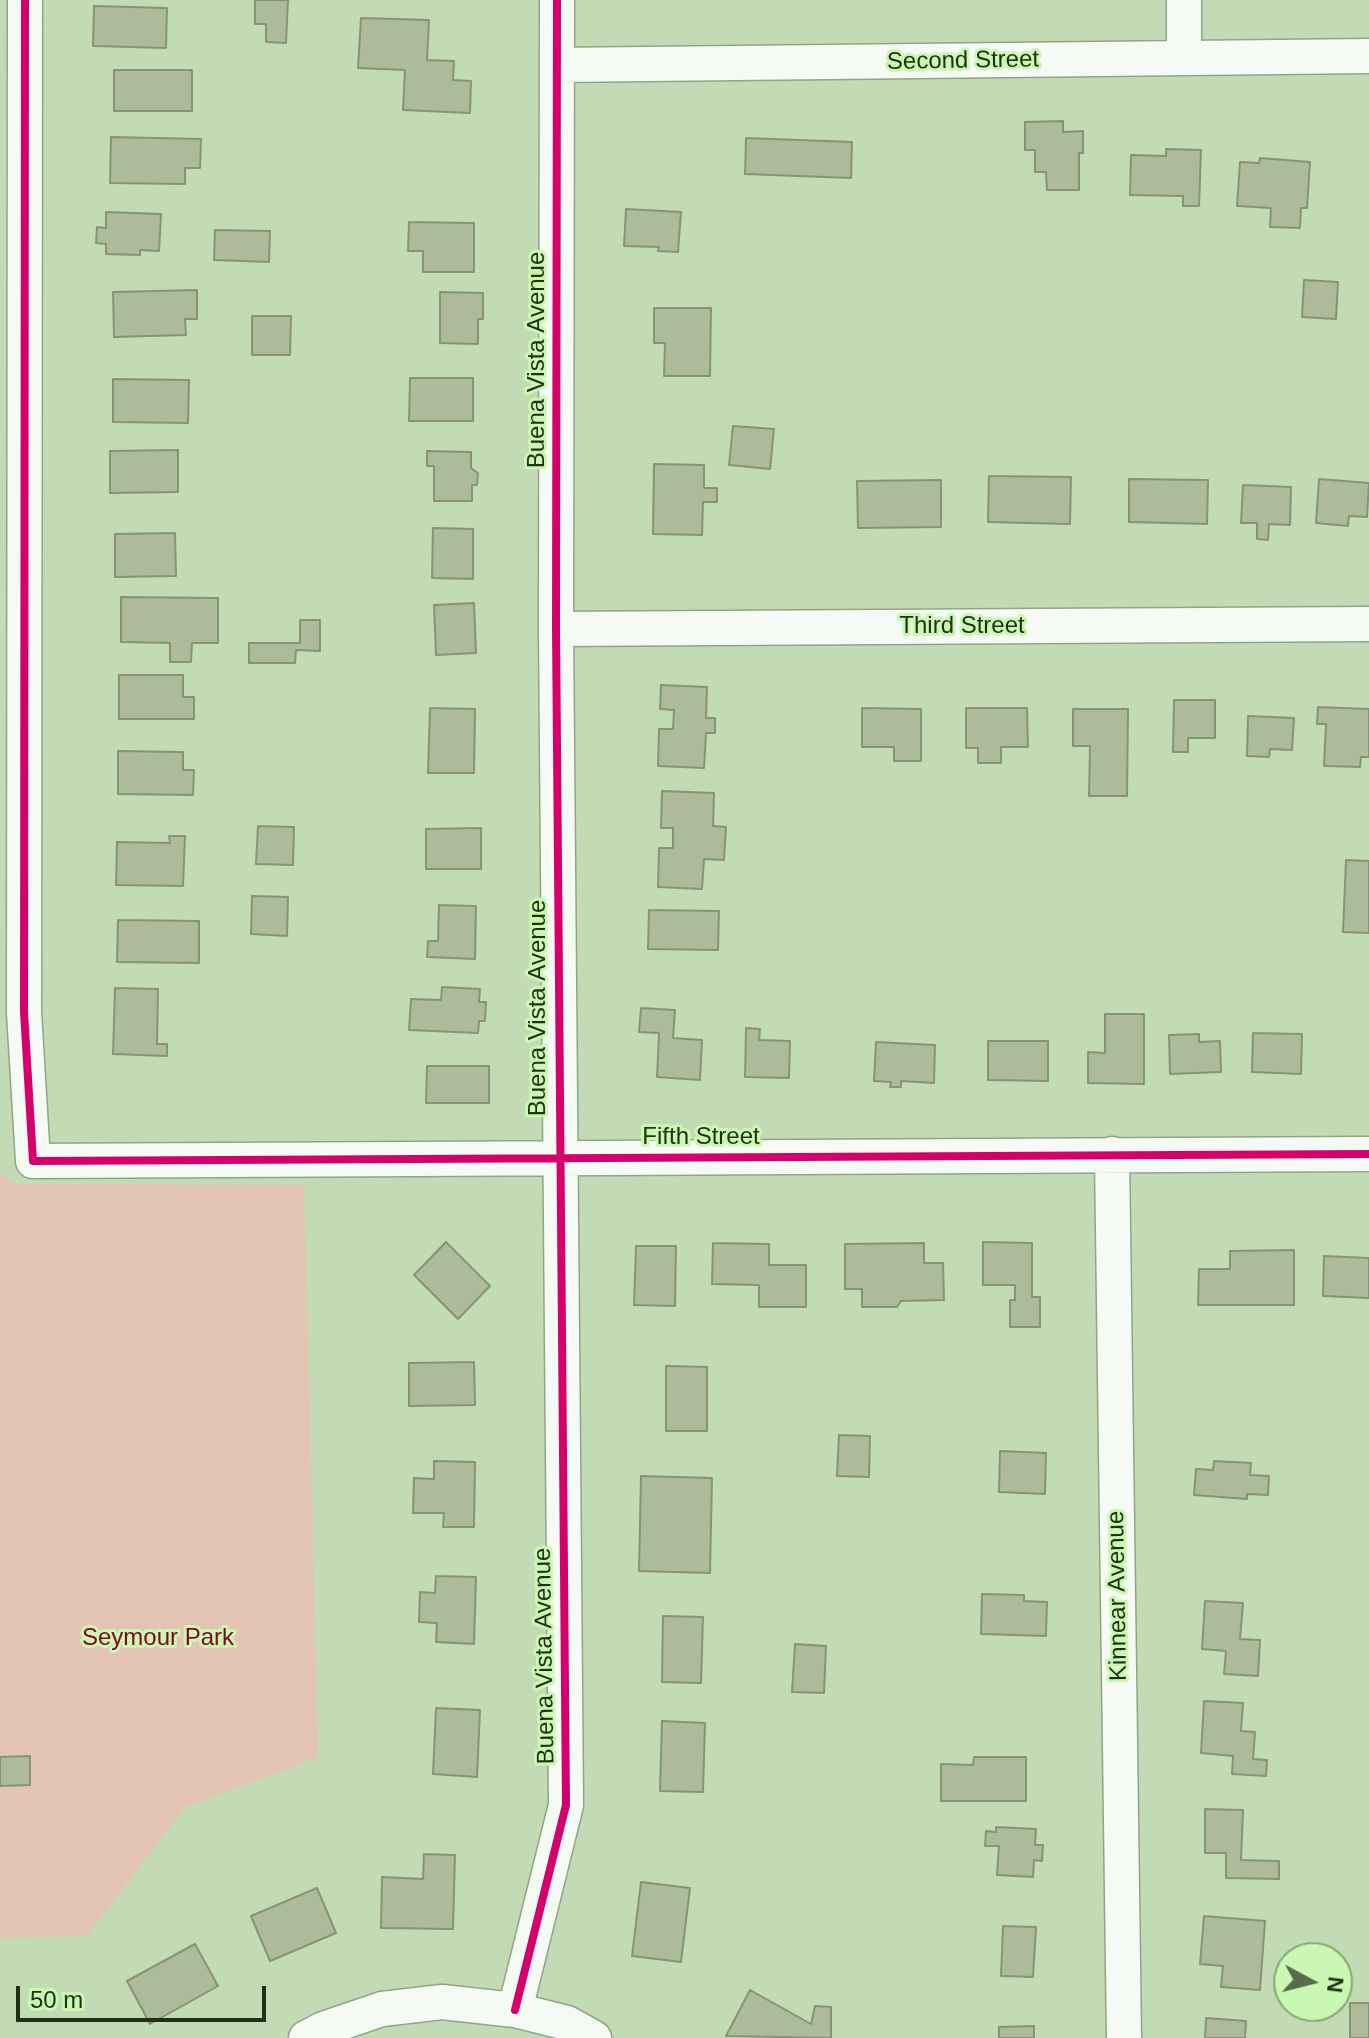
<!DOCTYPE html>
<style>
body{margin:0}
#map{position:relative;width:1369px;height:2038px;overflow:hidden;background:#c2dbb5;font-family:Arial,sans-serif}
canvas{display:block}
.north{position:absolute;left:1273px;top:1942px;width:80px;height:80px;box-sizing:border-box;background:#caf8b2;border:2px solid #86a873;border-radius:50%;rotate:97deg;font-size:22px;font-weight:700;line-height:32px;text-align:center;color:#1f3015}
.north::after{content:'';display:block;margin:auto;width:28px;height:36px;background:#586c4d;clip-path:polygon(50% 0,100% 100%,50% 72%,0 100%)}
.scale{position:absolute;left:16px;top:1986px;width:250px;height:36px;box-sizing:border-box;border:4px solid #1f3015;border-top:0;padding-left:10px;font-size:24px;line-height:28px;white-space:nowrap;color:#1f3015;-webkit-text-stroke:6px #caf8b2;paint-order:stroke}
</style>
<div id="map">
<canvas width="1369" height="2038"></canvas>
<div class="north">N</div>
<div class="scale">50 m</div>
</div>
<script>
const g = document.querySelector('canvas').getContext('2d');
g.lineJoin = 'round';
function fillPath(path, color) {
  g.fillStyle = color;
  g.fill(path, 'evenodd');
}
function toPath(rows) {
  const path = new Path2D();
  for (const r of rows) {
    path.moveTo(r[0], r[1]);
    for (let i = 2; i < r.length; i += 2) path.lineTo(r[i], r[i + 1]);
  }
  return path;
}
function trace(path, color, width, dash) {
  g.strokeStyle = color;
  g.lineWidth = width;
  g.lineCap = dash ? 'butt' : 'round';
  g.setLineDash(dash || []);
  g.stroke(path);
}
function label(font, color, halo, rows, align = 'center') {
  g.font = font + ' Arial,sans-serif';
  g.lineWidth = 6;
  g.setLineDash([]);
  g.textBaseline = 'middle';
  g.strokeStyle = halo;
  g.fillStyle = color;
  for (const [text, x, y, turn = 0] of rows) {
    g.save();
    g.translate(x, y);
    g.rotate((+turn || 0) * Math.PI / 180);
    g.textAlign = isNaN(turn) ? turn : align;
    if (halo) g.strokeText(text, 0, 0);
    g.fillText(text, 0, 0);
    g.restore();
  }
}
fillPath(toPath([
 [0,1174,17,1184,304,1185,318,1757,185,1807,87,1936,0,1938]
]), '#e2c3b4');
const building = toPath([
 [255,0,288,0,286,43,266,42,266,24,255,24,255,0],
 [94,6,167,8,166,48,93,46,94,6],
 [361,18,429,20,427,60,454,61,453,80,471,81,470,113,403,110,405,70,358,68,361,18],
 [114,70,192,70,192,111,114,111,114,70],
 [1063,121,1063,132,1083,131,1083,153,1079,153,1079,190,1047,190,1046,172,1035,172,1035,150,1025,150,1025,122,1063,121],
 [111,137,201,139,200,168,185,168,185,184,110,183,111,137],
 [746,138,852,142,851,178,745,174,746,138],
 [1166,149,1201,150,1199,206,1183,206,1183,196,1130,195,1131,155,1166,156,1166,149],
 [1260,158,1310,162,1307,208,1301,208,1300,228,1270,227,1271,208,1237,206,1240,162,1259,163,1260,158],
 [626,209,681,212,678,252,658,251,659,247,624,246,626,209],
 [106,212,161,214,159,251,140,250,140,255,106,254,106,244,96,243,97,227,106,228,106,212],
 [409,222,474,223,474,272,423,272,423,251,408,251,409,222],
 [215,230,270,231,269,262,214,260,215,230],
 [1304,280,1338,282,1336,319,1302,317,1304,280],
 [197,290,197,319,185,319,186,335,114,337,113,292,197,290],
 [440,292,483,293,483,319,478,319,478,344,440,343,440,292],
 [654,308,711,308,710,376,664,376,665,343,654,343,654,308],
 [252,316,291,316,290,355,252,355,252,316],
 [410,378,473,378,473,421,409,421,410,378],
 [113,379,189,380,188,423,113,422,113,379],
 [733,426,774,429,770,469,729,465,733,426],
 [178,450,178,492,110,493,110,451,178,450],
 [427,451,471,452,471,468,478,473,477,485,472,485,472,501,434,501,434,466,427,466,427,451],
 [654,464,704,465,704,488,717,488,717,502,703,502,702,535,653,534,654,464],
 [989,476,1071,477,1070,524,988,522,989,476],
 [1129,479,1208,480,1207,524,1129,522,1129,479],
 [1319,479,1369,483,1367,517,1349,516,1348,526,1316,523,1319,479],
 [941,480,941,527,858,528,857,481,941,480],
 [1243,485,1291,487,1290,525,1269,524,1268,540,1257,539,1257,523,1241,523,1243,485],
 [433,528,473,529,473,579,432,578,433,528],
 [175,533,176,576,115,577,115,534,175,533],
 [121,597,218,598,218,643,192,643,191,662,170,662,170,643,121,642,121,597],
 [474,603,476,653,436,655,434,605,474,603],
 [300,620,320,620,320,651,296,650,295,663,249,663,249,643,300,643,300,620],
 [119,675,183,675,183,697,194,697,194,719,119,719,119,675],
 [661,685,707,687,706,718,715,718,715,733,706,733,704,768,658,766,659,729,673,729,674,710,660,709,661,685],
 [1174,700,1215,700,1215,738,1188,738,1188,752,1173,752,1174,700],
 [1318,707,1369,709,1369,757,1361,757,1360,767,1324,766,1326,724,1317,724,1318,707],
 [430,708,475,709,474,773,428,773,430,708],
 [862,708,921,709,921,761,894,761,894,747,862,747,862,708],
 [966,708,1027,708,1028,747,1001,747,1001,763,978,763,978,748,966,748,966,708],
 [1073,709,1128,709,1127,796,1089,796,1090,746,1073,746,1073,709],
 [1248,716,1294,718,1292,750,1270,749,1269,757,1247,756,1248,716],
 [118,751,183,752,183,770,194,770,193,795,118,794,118,751],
 [662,791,714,793,713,826,726,827,724,860,704,859,702,889,658,887,659,848,673,848,673,828,661,828,662,791],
 [258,826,294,827,293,865,256,864,258,826],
 [481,828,481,869,426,869,426,829,481,828],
 [169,836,185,836,183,886,116,885,117,842,170,843,169,836],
 [1346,860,1369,861,1369,933,1343,932,1346,860],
 [252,896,288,897,287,936,251,934,252,896],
 [439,905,476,906,475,959,427,957,428,941,438,941,439,905],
 [649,910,719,911,718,950,648,949,649,910],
 [118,920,199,921,199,963,117,962,118,920],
 [442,987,480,989,479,1002,486,1002,485,1021,479,1021,478,1033,409,1030,411,999,441,1000,442,987],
 [115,988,158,989,157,1044,167,1044,167,1056,113,1054,115,988],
 [641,1008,675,1010,673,1038,702,1040,700,1080,657,1077,659,1033,639,1032,641,1008],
 [1105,1014,1144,1014,1144,1084,1088,1083,1088,1052,1105,1053,1105,1014],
 [746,1028,760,1029,759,1040,790,1041,789,1078,745,1077,746,1028],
 [1253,1033,1302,1034,1301,1074,1252,1072,1253,1033],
 [1199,1034,1199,1042,1220,1041,1221,1072,1170,1074,1169,1035,1199,1034],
 [988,1041,1048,1041,1048,1081,988,1080,988,1041],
 [876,1042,935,1045,934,1083,901,1081,901,1087,890,1087,891,1082,874,1081,876,1042],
 [427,1066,489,1066,489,1103,426,1103,427,1066],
 [446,1242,490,1286,458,1319,414,1275,446,1242],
 [983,1242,1032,1243,1032,1297,1040,1297,1040,1327,1010,1327,1010,1300,1015,1300,1015,1285,983,1285,983,1242],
 [713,1243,769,1244,769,1265,806,1265,806,1307,759,1307,759,1285,712,1284,713,1243],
 [924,1243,924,1263,943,1263,944,1300,901,1301,897,1307,862,1307,862,1289,845,1289,845,1244,924,1243],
 [636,1246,676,1246,675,1306,634,1305,636,1246],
 [1294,1250,1294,1305,1198,1305,1199,1269,1230,1269,1230,1251,1294,1250],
 [1324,1256,1369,1258,1369,1298,1323,1296,1324,1256],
 [474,1362,475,1405,409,1406,409,1363,474,1362],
 [666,1366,707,1367,707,1431,666,1431,666,1366],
 [839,1435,870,1436,869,1477,837,1476,839,1435],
 [1000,1451,1046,1453,1045,1494,999,1492,1000,1451],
 [434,1461,475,1462,474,1527,443,1527,444,1513,413,1513,414,1478,434,1479,434,1461],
 [1214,1461,1251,1463,1250,1475,1269,1476,1268,1495,1247,1494,1247,1499,1194,1495,1196,1469,1213,1470,1214,1461],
 [641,1476,712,1478,710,1573,639,1571,641,1476],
 [436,1576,476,1577,474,1644,436,1642,437,1623,419,1622,420,1592,435,1593,436,1576],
 [982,1594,1024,1595,1024,1601,1047,1602,1046,1636,981,1634,982,1594],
 [1205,1601,1243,1603,1240,1639,1260,1640,1258,1676,1224,1674,1226,1651,1202,1649,1205,1601],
 [663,1616,703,1617,701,1683,662,1682,663,1616],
 [795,1644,826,1646,824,1693,792,1692,795,1644],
 [1204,1701,1243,1703,1241,1731,1255,1732,1253,1759,1267,1760,1266,1776,1232,1774,1233,1756,1201,1753,1204,1701],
 [436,1708,480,1710,477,1777,433,1774,436,1708],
 [662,1721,705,1723,703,1792,660,1791,662,1721],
 [30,1756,30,1785,0,1786,0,1757,30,1756],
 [974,1757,1026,1757,1026,1801,941,1801,941,1764,973,1765,974,1757],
 [1205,1809,1243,1810,1241,1860,1279,1861,1279,1879,1226,1878,1226,1853,1205,1853,1205,1809],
 [996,1827,1036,1829,1035,1845,1043,1845,1042,1861,1034,1860,1033,1877,997,1875,999,1846,985,1846,986,1831,996,1832,996,1827],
 [424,1854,455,1855,453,1929,381,1928,382,1877,423,1879,424,1854],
 [641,1882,690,1888,681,1962,632,1956,641,1882],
 [317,1888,336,1933,270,1961,251,1916,317,1888],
 [1204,1916,1265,1921,1260,1990,1221,1987,1223,1966,1200,1964,1204,1916],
 [1003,1926,1036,1927,1033,1977,1001,1976,1003,1926],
 [195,1944,218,1986,150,2024,127,1981,195,1944],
 [750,1990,811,2024,815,2006,831,2007,831,2038,726,2036,750,1990],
 [1350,2003,1369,2003,1369,2038,1350,2038,1350,2003],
 [1206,2018,1246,2021,1245,2038,1205,2038,1206,2018],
 [1034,2026,1034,2038,999,2038,999,2027,1034,2026]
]);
fillPath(building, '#adbb9a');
trace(building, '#879473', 2);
const street = toPath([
 [25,0,24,1012,33,1161,1369,1154],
 [1184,0,1184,58],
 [557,65,1369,56],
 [556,629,1369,624],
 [1112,1154,1124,2038],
 [515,2010,566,1805,556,629,557,0],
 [306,2038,323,2029,382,2009,442,2002,515,2010,567,2023,594,2038]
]);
trace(street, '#91a586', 37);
trace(street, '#f6faf4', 34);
trace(toPath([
 [25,0,24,1012,33,1161,1369,1154],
 [515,2010,566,1805,556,629,557,0]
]), '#d6006c', 8);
label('24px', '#1f3015', '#caf8b2', [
 ["Second Street",963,61,-1],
 ["Buena Vista Avenue",537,360,-90],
 ["Third Street",962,626],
 ["Buena Vista Avenue",538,1008,-90],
 ["Fifth Street",701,1137],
 ["Kinnear Avenue",1118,1596,-91],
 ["Buena Vista Avenue",545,1656,-91]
]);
label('24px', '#810729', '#caf8b2', [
 ["Seymour Park",158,1638]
]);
</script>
